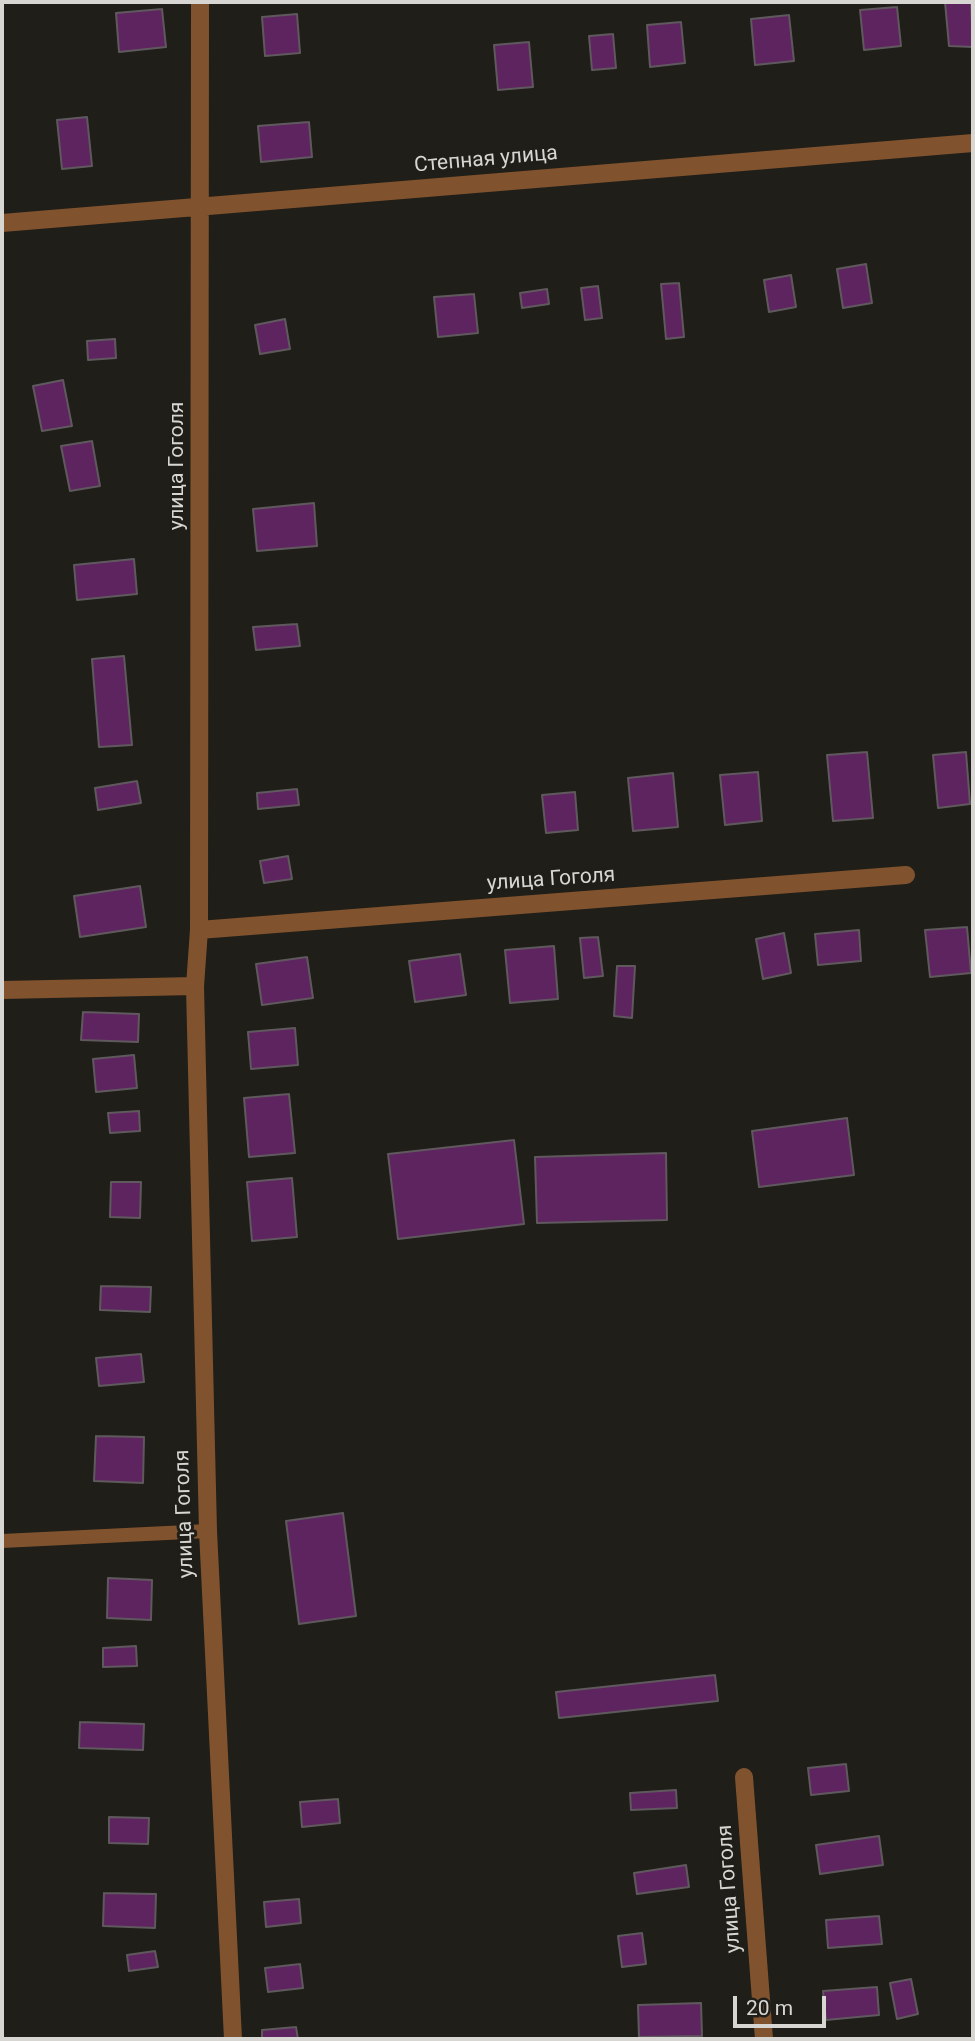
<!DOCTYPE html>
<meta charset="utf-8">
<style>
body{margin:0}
#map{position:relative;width:975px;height:2041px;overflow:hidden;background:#1f1e18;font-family:Roboto,sans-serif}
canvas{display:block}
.frame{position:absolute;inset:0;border:4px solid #d7d6d2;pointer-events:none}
.scale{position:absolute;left:733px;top:1996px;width:93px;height:32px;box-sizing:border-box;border:4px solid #d7d6d2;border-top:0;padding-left:9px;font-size:21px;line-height:24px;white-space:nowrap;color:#d7d6d2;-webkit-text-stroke:5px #1f1e18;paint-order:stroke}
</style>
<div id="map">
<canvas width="975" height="2041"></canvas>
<div class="frame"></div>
<div class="scale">20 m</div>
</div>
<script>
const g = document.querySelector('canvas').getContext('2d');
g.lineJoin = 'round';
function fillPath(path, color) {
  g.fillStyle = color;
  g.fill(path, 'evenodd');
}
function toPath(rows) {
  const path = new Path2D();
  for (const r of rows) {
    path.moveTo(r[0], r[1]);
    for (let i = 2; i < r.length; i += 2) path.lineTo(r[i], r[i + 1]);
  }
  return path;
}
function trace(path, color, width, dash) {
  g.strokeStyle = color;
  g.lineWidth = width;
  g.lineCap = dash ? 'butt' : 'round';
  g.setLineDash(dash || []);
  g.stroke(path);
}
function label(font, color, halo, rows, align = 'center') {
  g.font = font + ' Roboto,sans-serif';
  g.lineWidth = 6;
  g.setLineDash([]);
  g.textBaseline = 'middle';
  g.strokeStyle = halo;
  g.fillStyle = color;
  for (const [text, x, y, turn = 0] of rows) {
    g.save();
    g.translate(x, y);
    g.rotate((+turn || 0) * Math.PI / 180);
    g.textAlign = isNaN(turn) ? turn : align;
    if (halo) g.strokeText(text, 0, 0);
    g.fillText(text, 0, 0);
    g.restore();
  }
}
const building = toPath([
 [945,2,971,2,973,47,949,46,945,2],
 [897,7,901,46,864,50,860,10,897,7],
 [162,9,166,47,119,52,116,13,162,9],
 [297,14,300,53,265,56,262,17,297,14],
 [789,15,794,61,755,65,751,19,789,15],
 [681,22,685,63,650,67,647,25,681,22],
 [613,34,616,68,592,70,589,36,613,34],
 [529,42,533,87,498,90,494,45,529,42],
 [87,117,92,166,62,169,57,120,87,117],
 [309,122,312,157,261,162,258,126,309,122],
 [866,264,872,303,843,308,837,269,866,264],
 [791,275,796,307,769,312,764,280,791,275],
 [679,283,684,337,666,339,661,284,679,283],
 [598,286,602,318,585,320,581,288,598,286],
 [547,289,549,304,522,308,520,293,547,289],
 [474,294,478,333,438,337,434,297,474,294],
 [285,319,290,349,260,354,255,325,285,319],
 [115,339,116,358,88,360,87,341,115,339],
 [63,380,72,426,42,431,33,386,63,380],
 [92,441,100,486,70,491,61,446,92,441],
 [314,503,317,546,257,551,253,509,314,503],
 [134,559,137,594,77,600,74,565,134,559],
 [297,624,300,646,256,650,253,627,297,624],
 [124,656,132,745,99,747,92,659,124,656],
 [867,752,873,818,833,821,827,755,867,752],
 [966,752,970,804,938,808,933,755,966,752],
 [758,772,762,821,725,825,720,775,758,772],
 [673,773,678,827,633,831,628,778,673,773],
 [137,781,141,803,98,810,95,788,137,781],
 [297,789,299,805,258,809,257,793,297,789],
 [575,792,578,830,546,833,542,795,575,792],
 [288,856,292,879,264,883,260,861,288,856],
 [140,886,146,927,80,937,74,896,140,886],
 [967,927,971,973,930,977,925,930,967,927],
 [859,930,861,961,818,965,815,934,859,930],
 [784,933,791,973,763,979,756,939,784,933],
 [598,937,603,976,584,978,580,938,598,937],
 [554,946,558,999,510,1003,505,950,554,946],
 [460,954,466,995,415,1002,409,961,460,954],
 [307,957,313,998,262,1005,256,964,307,957],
 [617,966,635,966,632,1018,614,1016,617,966],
 [83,1012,139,1014,138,1042,81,1040,83,1012],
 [295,1028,298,1065,251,1069,248,1032,295,1028],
 [134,1055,137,1088,96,1092,93,1059,134,1055],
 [289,1094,295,1153,249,1157,244,1098,289,1094],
 [139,1111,140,1131,110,1133,108,1113,139,1111],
 [847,1118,854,1175,759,1187,752,1131,847,1118],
 [514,1140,524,1224,398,1239,388,1154,514,1140],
 [666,1153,667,1220,537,1223,535,1157,666,1153],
 [292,1178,297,1237,252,1241,247,1182,292,1178],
 [111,1182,141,1182,140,1218,110,1217,111,1182],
 [101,1286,151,1287,150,1312,100,1310,101,1286],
 [141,1354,144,1382,99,1386,96,1358,141,1354],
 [96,1436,144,1437,143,1483,94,1481,96,1436],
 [343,1513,356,1616,299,1624,286,1521,343,1513],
 [108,1578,152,1580,151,1620,107,1618,108,1578],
 [136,1646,137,1666,103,1667,103,1648,136,1646],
 [715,1675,718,1701,559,1718,556,1692,715,1675],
 [80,1722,144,1724,143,1750,79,1748,80,1722],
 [846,1764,849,1791,811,1795,808,1768,846,1764],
 [676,1790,677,1808,631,1810,630,1793,676,1790],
 [338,1799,340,1823,302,1827,300,1802,338,1799],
 [109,1817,149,1818,148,1844,109,1843,109,1817],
 [879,1836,883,1865,820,1874,816,1845,879,1836],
 [686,1865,689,1887,637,1894,634,1873,686,1865],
 [104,1893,156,1894,155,1928,103,1926,104,1893],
 [299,1899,301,1923,266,1927,264,1902,299,1899],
 [879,1916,882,1944,828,1948,826,1920,879,1916],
 [642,1933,646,1964,622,1967,618,1936,642,1933],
 [155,1951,158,1967,129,1971,127,1955,155,1951],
 [300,1964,303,1988,268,1992,265,1968,300,1964],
 [911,1979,918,2014,897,2019,890,1983,911,1979],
 [877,1987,879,2015,826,2020,823,1991,877,1987],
 [701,2003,702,2036,639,2037,638,2005,701,2003],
 [296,2027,298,2039,262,2039,262,2030,296,2027]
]);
fillPath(building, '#5e245f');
trace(building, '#5f595e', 2);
trace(toPath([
 [2,1541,208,1531]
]), '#80532e', 14);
trace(toPath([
 [200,2,199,930,195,986,208,1531,233,2039],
 [2,223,973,143],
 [199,930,906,875],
 [2,990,195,986],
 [744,1777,764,2039]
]), '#80532e', 18);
label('21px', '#d7d6d2', '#1f1e18', [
 ["Степная улица",486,160,-5],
 ["улица Гоголя",178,466,-90],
 ["улица Гоголя",551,880,-4],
 ["улица Гоголя",185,1514,-92],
 ["улица Гоголя",730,1889,-94]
]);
</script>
